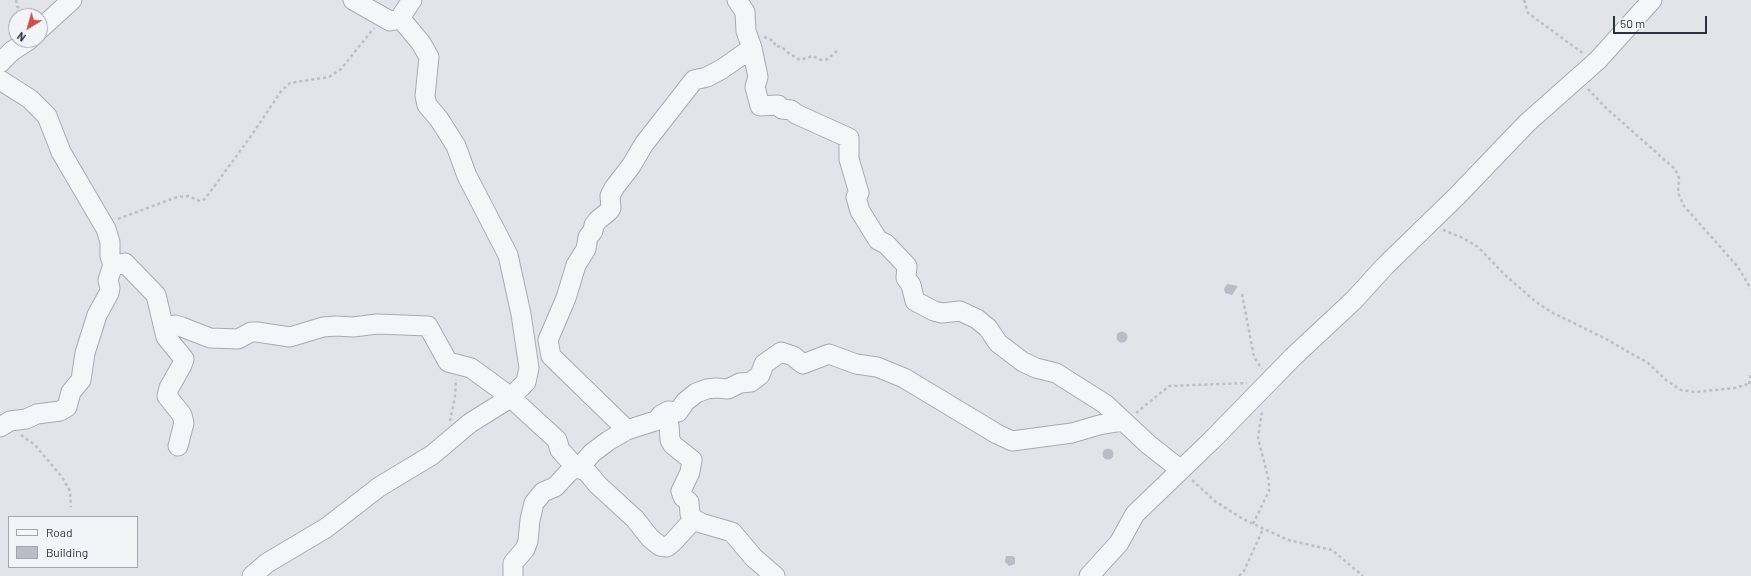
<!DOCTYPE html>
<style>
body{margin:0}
#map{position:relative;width:1751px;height:576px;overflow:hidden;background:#e3e4ea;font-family:Barlow,sans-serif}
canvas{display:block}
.legend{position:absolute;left:8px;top:516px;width:130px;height:52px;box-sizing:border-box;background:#f2f4f8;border:1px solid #a2a6af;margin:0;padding:5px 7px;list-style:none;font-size:12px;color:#2b3042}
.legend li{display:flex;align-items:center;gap:8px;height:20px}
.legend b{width:20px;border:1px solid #a2a6af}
.north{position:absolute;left:8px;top:8px;width:40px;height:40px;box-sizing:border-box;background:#f2f4f8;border:1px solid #a2a6af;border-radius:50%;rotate:217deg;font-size:11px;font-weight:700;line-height:16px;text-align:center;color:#2b3042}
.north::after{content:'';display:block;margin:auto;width:14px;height:18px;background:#ca504d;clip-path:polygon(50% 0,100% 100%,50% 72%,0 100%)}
.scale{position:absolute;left:1613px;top:16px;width:94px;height:18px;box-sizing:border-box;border:2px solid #2b3042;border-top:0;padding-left:5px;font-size:12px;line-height:14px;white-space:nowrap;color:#2b3042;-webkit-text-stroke:3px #f2f4f8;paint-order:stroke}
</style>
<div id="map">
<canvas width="1751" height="576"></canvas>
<ul class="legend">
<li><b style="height:5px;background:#f5f6f9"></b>Road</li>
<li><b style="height:11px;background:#babdc7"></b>Building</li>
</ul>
<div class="north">N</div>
<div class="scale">50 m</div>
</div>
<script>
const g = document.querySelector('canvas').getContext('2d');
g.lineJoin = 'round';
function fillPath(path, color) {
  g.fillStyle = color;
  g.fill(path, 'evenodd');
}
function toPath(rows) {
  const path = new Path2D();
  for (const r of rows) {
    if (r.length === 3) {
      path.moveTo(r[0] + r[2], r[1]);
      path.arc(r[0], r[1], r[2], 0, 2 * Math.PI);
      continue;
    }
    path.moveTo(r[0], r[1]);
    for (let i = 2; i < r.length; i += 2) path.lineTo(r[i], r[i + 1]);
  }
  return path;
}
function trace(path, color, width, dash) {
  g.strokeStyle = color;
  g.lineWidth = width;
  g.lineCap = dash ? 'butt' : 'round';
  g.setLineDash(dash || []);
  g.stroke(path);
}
fillPath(toPath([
 [1227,284,1238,286,1232,295,1225,293,1224,289],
 [1122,337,5.5],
 [1108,454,5.5],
 [1006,556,1013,556,1015,558,1015,564,1009,566,1005,562]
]), '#babdc7');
const minor = toPath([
 [353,0,390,21,401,19],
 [737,0,745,12,746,31,752,48,758,77,755,87,760,106,778,105,782,109,791,110,796,114,849,138,849,159,859,193,856,197,860,211,878,240,886,244,907,266,906,278,911,285,915,301,934,311,942,313,960,311,977,319,988,328,998,343,1023,362,1036,368,1056,373,1105,404,1149,445,1181,470],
 [40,29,72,0],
 [0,63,12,51,29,40],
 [0,80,30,99,47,116,61,152,106,229,110,242,110,256,113,265,108,280,110,288,109,293,97,315,85,353,81,380,71,392,67,407,60,411,37,414,26,419,10,421,0,427],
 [113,265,125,263,156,295,166,337,184,359,182,365,169,388,167,396,182,415,184,423,178,446],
 [164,327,175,325,182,327,210,338,238,339,251,332,257,332,290,337,323,327,336,326,353,327,377,324,428,326,448,362,471,368,508,395,557,440,560,450,572,463,579,468,587,472,598,485,635,519,650,538,660,546,667,547,673,542,694,519],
 [656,421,661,415,668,411,678,412,685,402,696,393,707,389,716,388,728,389,740,383,751,382,760,375,764,364,781,352,793,356,803,364,829,354,856,364,877,367,904,378,997,434,1012,441,1072,433,1099,425,1123,421],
 [627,430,551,356,548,340,566,298,576,265,586,249,588,237,593,231,594,225,598,220,609,211,611,208,610,196,614,188,631,166,644,144,694,80,707,77,722,69,752,48],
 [252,576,267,563,326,528,379,487,432,455,470,423,510,398,526,382,529,368,521,314,508,255,467,176,456,146,439,119,427,105,425,96,429,57,421,43,401,19,402,15,412,0],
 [513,576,513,563,525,549,528,541,530,520,534,503,543,492,555,487,571,470,579,468,592,453,608,441,627,430,661,419,665,420,669,425,670,440,673,445,692,460,690,472,681,491,683,497,689,502,690,514,694,519,701,523,732,532,754,558,775,576],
 [1089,576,1119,543,1135,514,1212,440,1293,357,1354,300,1385,266,1457,196,1527,123,1598,60,1652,0]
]);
trace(minor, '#a8aab4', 21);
trace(toPath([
 [16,0,17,6,25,16],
 [1524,0,1528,13,1584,54],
 [764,37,774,41,775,46,782,47,787,52,800,60,813,56,821,60,828,59,838,50],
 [1588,89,1605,107,1675,169,1679,178,1678,193,1684,206,1738,267,1751,289],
 [118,219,177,197,188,196,200,201,205,199,251,136,282,90,290,83,329,77,341,69,374,28],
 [1443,230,1463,238,1478,247,1505,275,1536,302,1553,313,1604,338,1648,363,1666,380,1681,390,1695,392,1735,388,1751,383],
 [1242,294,1254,357,1262,369],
 [1749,384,1751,374],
 [1136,413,1169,386,1247,383],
 [450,421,455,397,456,379],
 [21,435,35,445,62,477,70,491,71,507],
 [1192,480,1216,502,1243,519,1288,540,1332,550,1363,576],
 [1253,524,1269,491,1269,481,1258,438,1262,411],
 [1239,576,1244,571,1263,529]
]), '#bcbfc6', 2.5, [3, 3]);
trace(minor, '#f5f6f9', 19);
</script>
